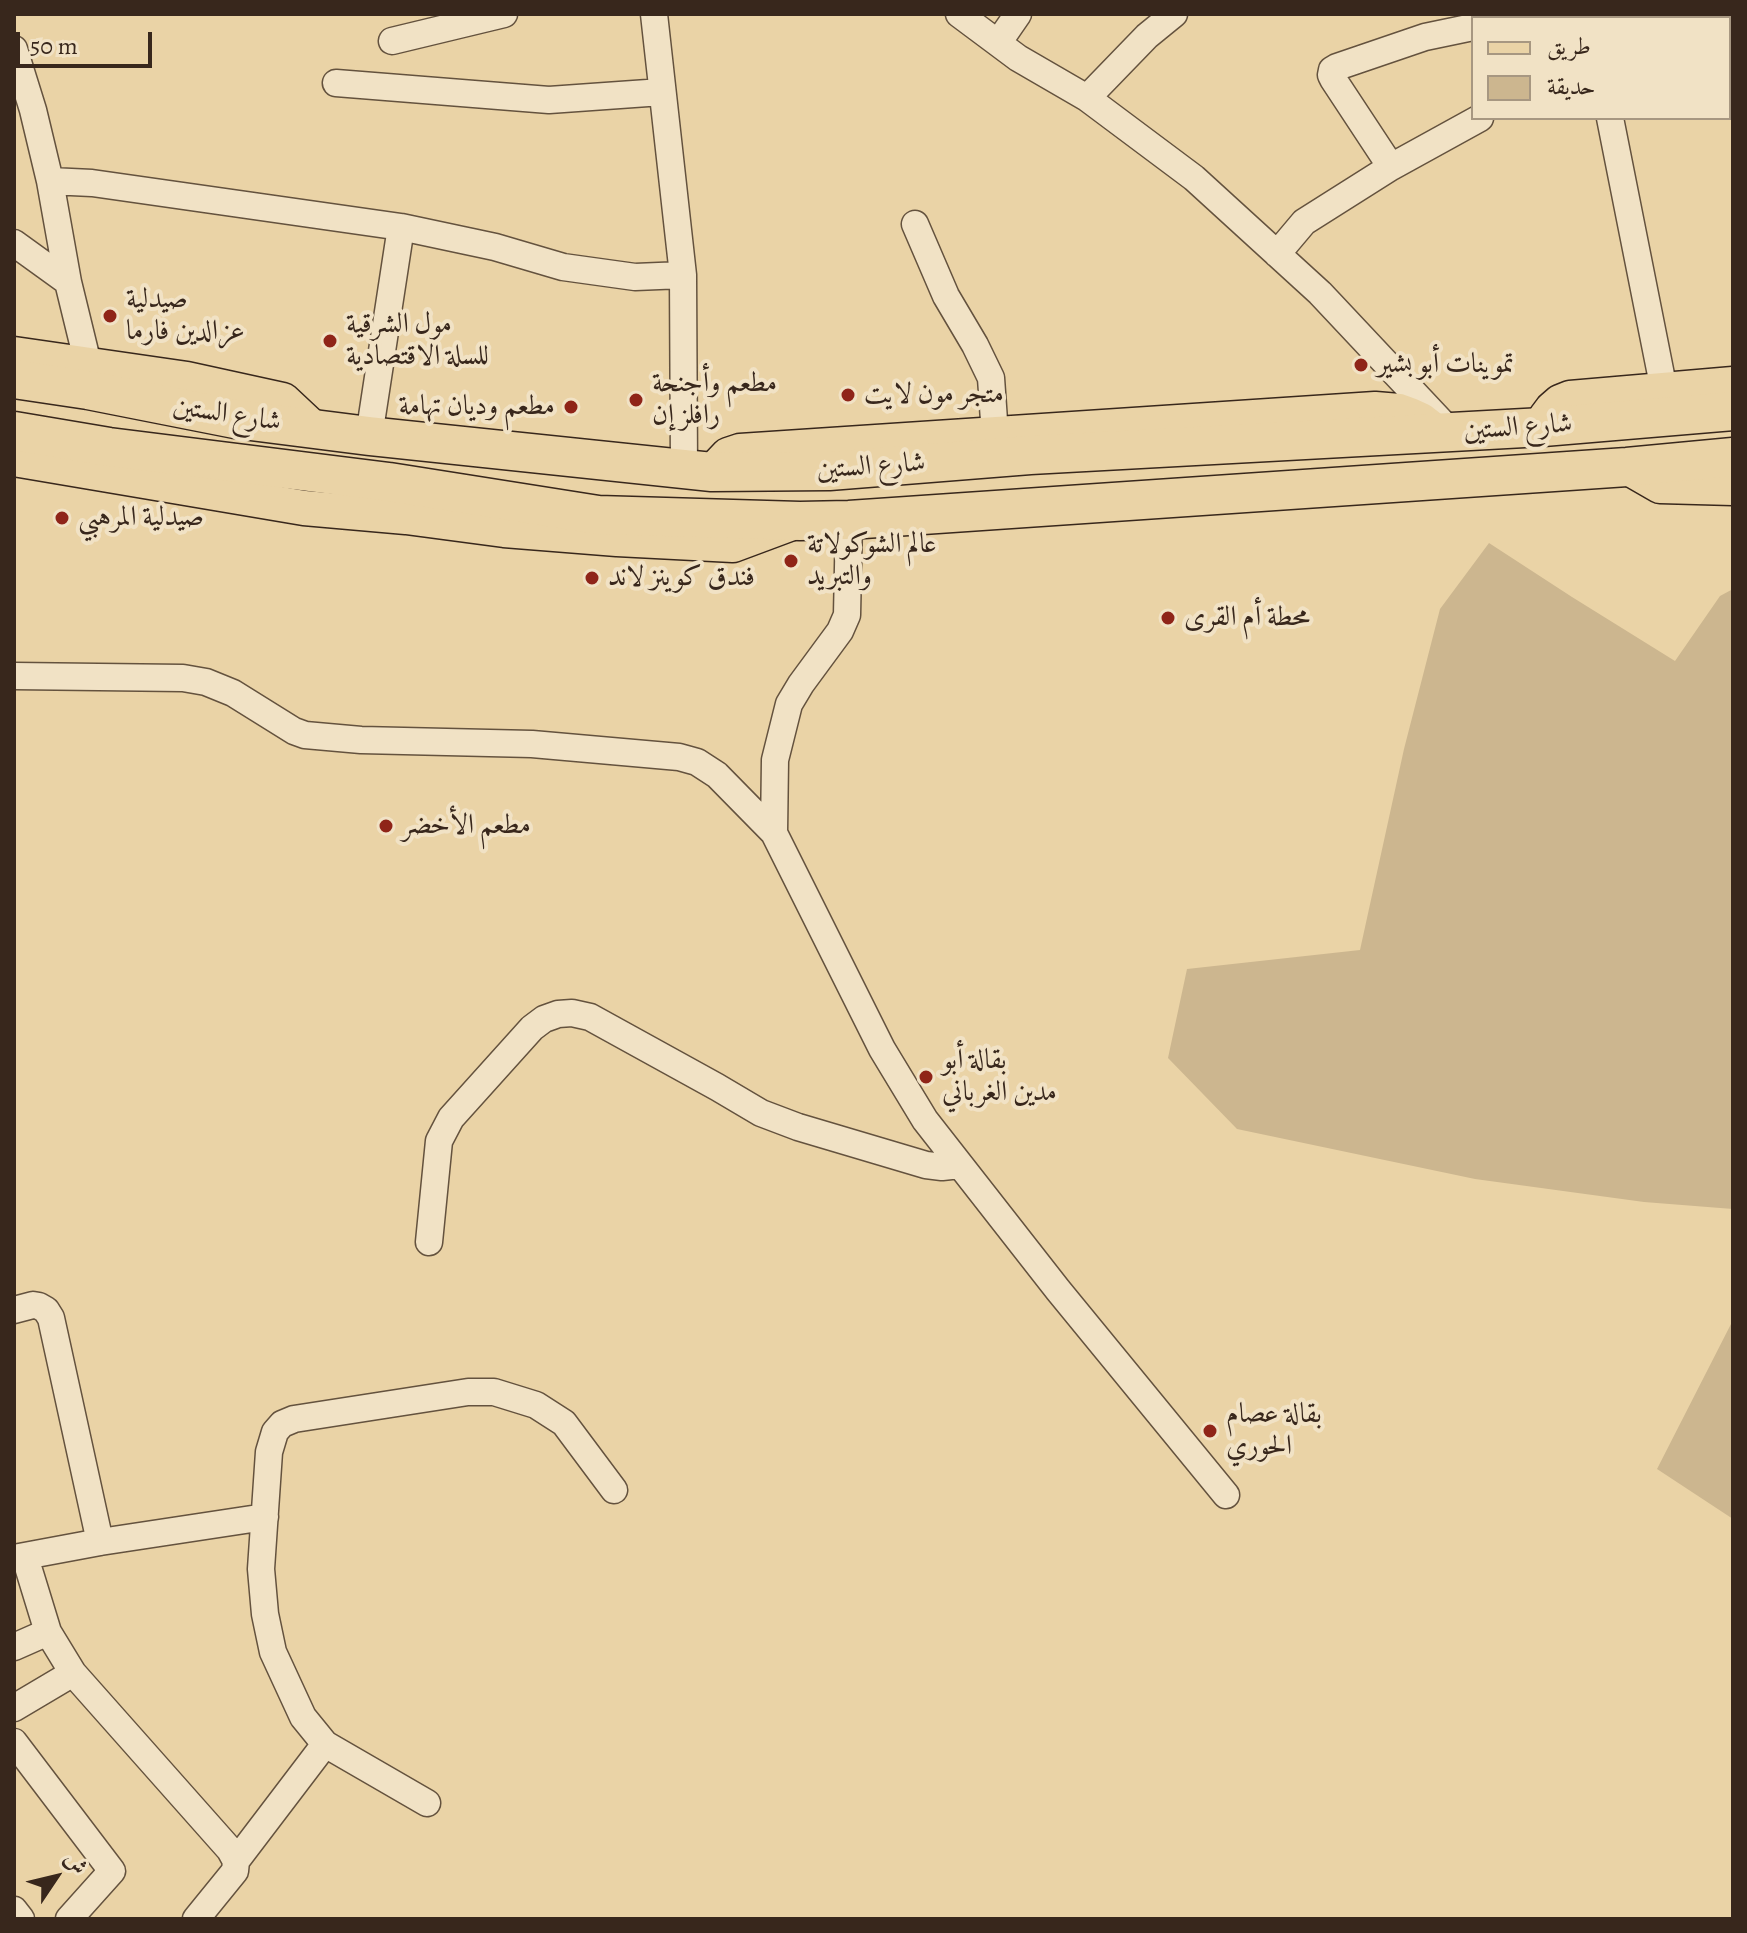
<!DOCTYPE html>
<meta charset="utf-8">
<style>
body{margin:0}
#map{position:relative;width:1747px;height:1933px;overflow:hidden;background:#ead3a6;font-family:Alegreya,Amiri,serif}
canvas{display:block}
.frame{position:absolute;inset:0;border:16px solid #38271c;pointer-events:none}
.legend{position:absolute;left:1471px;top:16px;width:260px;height:104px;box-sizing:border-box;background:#f1e2c5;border:2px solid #a79781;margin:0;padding:10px 14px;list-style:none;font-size:24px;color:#38271c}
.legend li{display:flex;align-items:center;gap:16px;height:40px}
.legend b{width:40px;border:2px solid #a79781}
.north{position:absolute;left:16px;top:1837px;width:80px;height:80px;-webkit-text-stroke:6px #f1e2c5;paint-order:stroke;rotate:55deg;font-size:22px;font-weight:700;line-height:32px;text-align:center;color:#38271c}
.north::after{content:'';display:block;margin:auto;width:28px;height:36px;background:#38271c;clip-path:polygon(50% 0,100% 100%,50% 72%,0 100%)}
.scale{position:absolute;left:16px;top:32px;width:136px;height:36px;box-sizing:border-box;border:4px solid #38271c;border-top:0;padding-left:10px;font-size:24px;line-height:28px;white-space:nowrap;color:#38271c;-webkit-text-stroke:6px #f1e2c5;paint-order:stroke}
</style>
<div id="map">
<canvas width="1747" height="1933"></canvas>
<div class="frame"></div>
<ul class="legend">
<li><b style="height:10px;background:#ead3a6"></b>طريق</li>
<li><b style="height:22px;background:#ccb68f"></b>حديقة</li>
</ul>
<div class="north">ش</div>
<div class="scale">50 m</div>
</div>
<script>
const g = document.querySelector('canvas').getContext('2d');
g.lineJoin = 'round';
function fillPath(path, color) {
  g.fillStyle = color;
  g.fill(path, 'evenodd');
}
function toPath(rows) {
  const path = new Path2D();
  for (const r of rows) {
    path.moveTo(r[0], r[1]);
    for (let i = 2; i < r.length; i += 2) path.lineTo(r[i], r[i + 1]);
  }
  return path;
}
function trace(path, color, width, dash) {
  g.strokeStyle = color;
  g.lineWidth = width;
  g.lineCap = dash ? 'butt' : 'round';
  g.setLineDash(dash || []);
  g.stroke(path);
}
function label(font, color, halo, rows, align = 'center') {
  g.font = font + ' Alegreya,Amiri,serif';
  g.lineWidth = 8;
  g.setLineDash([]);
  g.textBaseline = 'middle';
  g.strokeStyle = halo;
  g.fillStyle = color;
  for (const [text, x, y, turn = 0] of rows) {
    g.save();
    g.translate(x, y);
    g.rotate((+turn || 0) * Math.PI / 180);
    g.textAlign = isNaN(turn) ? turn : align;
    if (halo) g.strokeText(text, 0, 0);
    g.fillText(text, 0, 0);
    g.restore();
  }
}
fillPath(toPath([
 [1489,543,1572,597,1675,661,1720,596,1733,589,1733,1209,1644,1202,1475,1179,1237,1129,1168,1058,1187,969,1360,950,1404,749,1440,609],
 [1731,1324,1733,1325,1733,1519,1657,1469]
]), '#ccb68f');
const minor = toPath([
 [654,14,683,275,684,469],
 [959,14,1018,58,1087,98,1194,178,1320,293,1445,426],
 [1584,14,1585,18],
 [1517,18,1536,14],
 [392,41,504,14],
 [998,43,1018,14],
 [14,49,33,110,50,181,68,282,88,364],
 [336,83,549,100,662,92],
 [1087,98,1147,36,1174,14],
 [1610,118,1664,390],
 [1391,167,1480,118],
 [50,181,92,183,401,227,369,436],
 [915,224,946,296,975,345,991,378,995,435],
 [401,227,495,247,563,267,635,277,683,275],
 [14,243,68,282],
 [1277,254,1304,222,1391,167,1333,79,1331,75,1332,70,1337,67,1425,37,1473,27],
 [14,676,183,678,206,682,233,693,294,731,305,735,361,740,532,744,679,757,697,762,717,775,774,833,882,1049,925,1120,1058,1290,1226,1495],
 [774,833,775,760,789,704,801,684,840,631,847,615,849,520],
 [429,1242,439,1141,451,1118,532,1028,544,1019,558,1014,572,1013,590,1017,717,1087,761,1113,798,1127,926,1165,942,1167,960,1165],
 [14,1310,33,1305,39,1306,46,1310,51,1318,100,1542],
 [25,1557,48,1632],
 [14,1558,100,1542,265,1517],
 [14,1647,48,1632,73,1673,230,1850,236,1861,235,1871,196,1919],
 [14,1708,73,1673],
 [14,1742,112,1871,69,1919],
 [427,1803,325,1744,303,1717,273,1652,265,1614,261,1569,269,1452,275,1432,282,1424,294,1419,468,1392,494,1392,536,1405,564,1423,614,1490],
 [236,1861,325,1744],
 [14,1910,21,1919]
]);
const major = toPath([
 [14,354,187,379,283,400,314,429],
 [1543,427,1546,417,1552,409,1560,402,1570,398,1733,384],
 [14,459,304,508,406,517,504,530,617,539,733,545,792,523],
 [1627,467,1660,486,1733,488],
 [712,472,728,455,740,451,1375,409,1399,411,1410,415,1421,420,1439,434]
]);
const highway = toPath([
 [14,379,88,390,235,419,369,436,712,472,829,471,1030,455,1543,427,1733,411],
 [14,431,109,447,389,482,598,515,800,521,849,520,1627,467,1733,457]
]);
trace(minor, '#64523e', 29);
trace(major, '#38271c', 37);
trace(highway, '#38271c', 41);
trace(minor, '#f1e2c5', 26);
trace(major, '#ead3a6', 34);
trace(highway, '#ead3a6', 38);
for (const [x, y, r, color] of [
 [110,316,8,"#8f2418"],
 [330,341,8,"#8f2418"],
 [1361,365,8,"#8f2418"],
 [848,395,8,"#8f2418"],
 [636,400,8,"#8f2418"],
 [571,407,8,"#8f2418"],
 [62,518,8,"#8f2418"],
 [791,561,8,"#8f2418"],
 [592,578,8,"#8f2418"],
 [1168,618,8,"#8f2418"],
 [386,826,8,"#8f2418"],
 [926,1077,8,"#8f2418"],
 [1210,1431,8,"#8f2418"]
]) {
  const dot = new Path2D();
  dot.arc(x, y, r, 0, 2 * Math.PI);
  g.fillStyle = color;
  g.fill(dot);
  trace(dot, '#f1e2c5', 3);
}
label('28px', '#38271c', '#f1e2c5', [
 ["صيدلية",126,300],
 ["عزالدين فارما",126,332],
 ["مول الشرقية",346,325],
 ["للسلة الاقتصادية",346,357],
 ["تموينات أبو بشير",1377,365],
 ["مطعم وأجنحة",652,384],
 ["رافلز إن",652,416],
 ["متجر مون لايت",864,395],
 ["مطعم وديان تهامة",555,407,"right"],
 ["صيدلية المرهبي",78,518],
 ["عالم الشوكولاتة",807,545],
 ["والتبريد",807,577],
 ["فندق كوينز لاند",608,578],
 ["محطة أم القرى",1184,618],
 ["مطعم الأخضر",402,826],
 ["بقالة أبو",942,1061],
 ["مدين الغرباني",942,1093],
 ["بقالة عصام",1226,1415],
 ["الحوري",1226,1447]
], 'left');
label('28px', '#38271c', '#f1e2c5', [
 ["شارع الستين",227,415,9],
 ["شارع الستين",1518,428,-4],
 ["شارع الستين",871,467,-4]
]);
</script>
